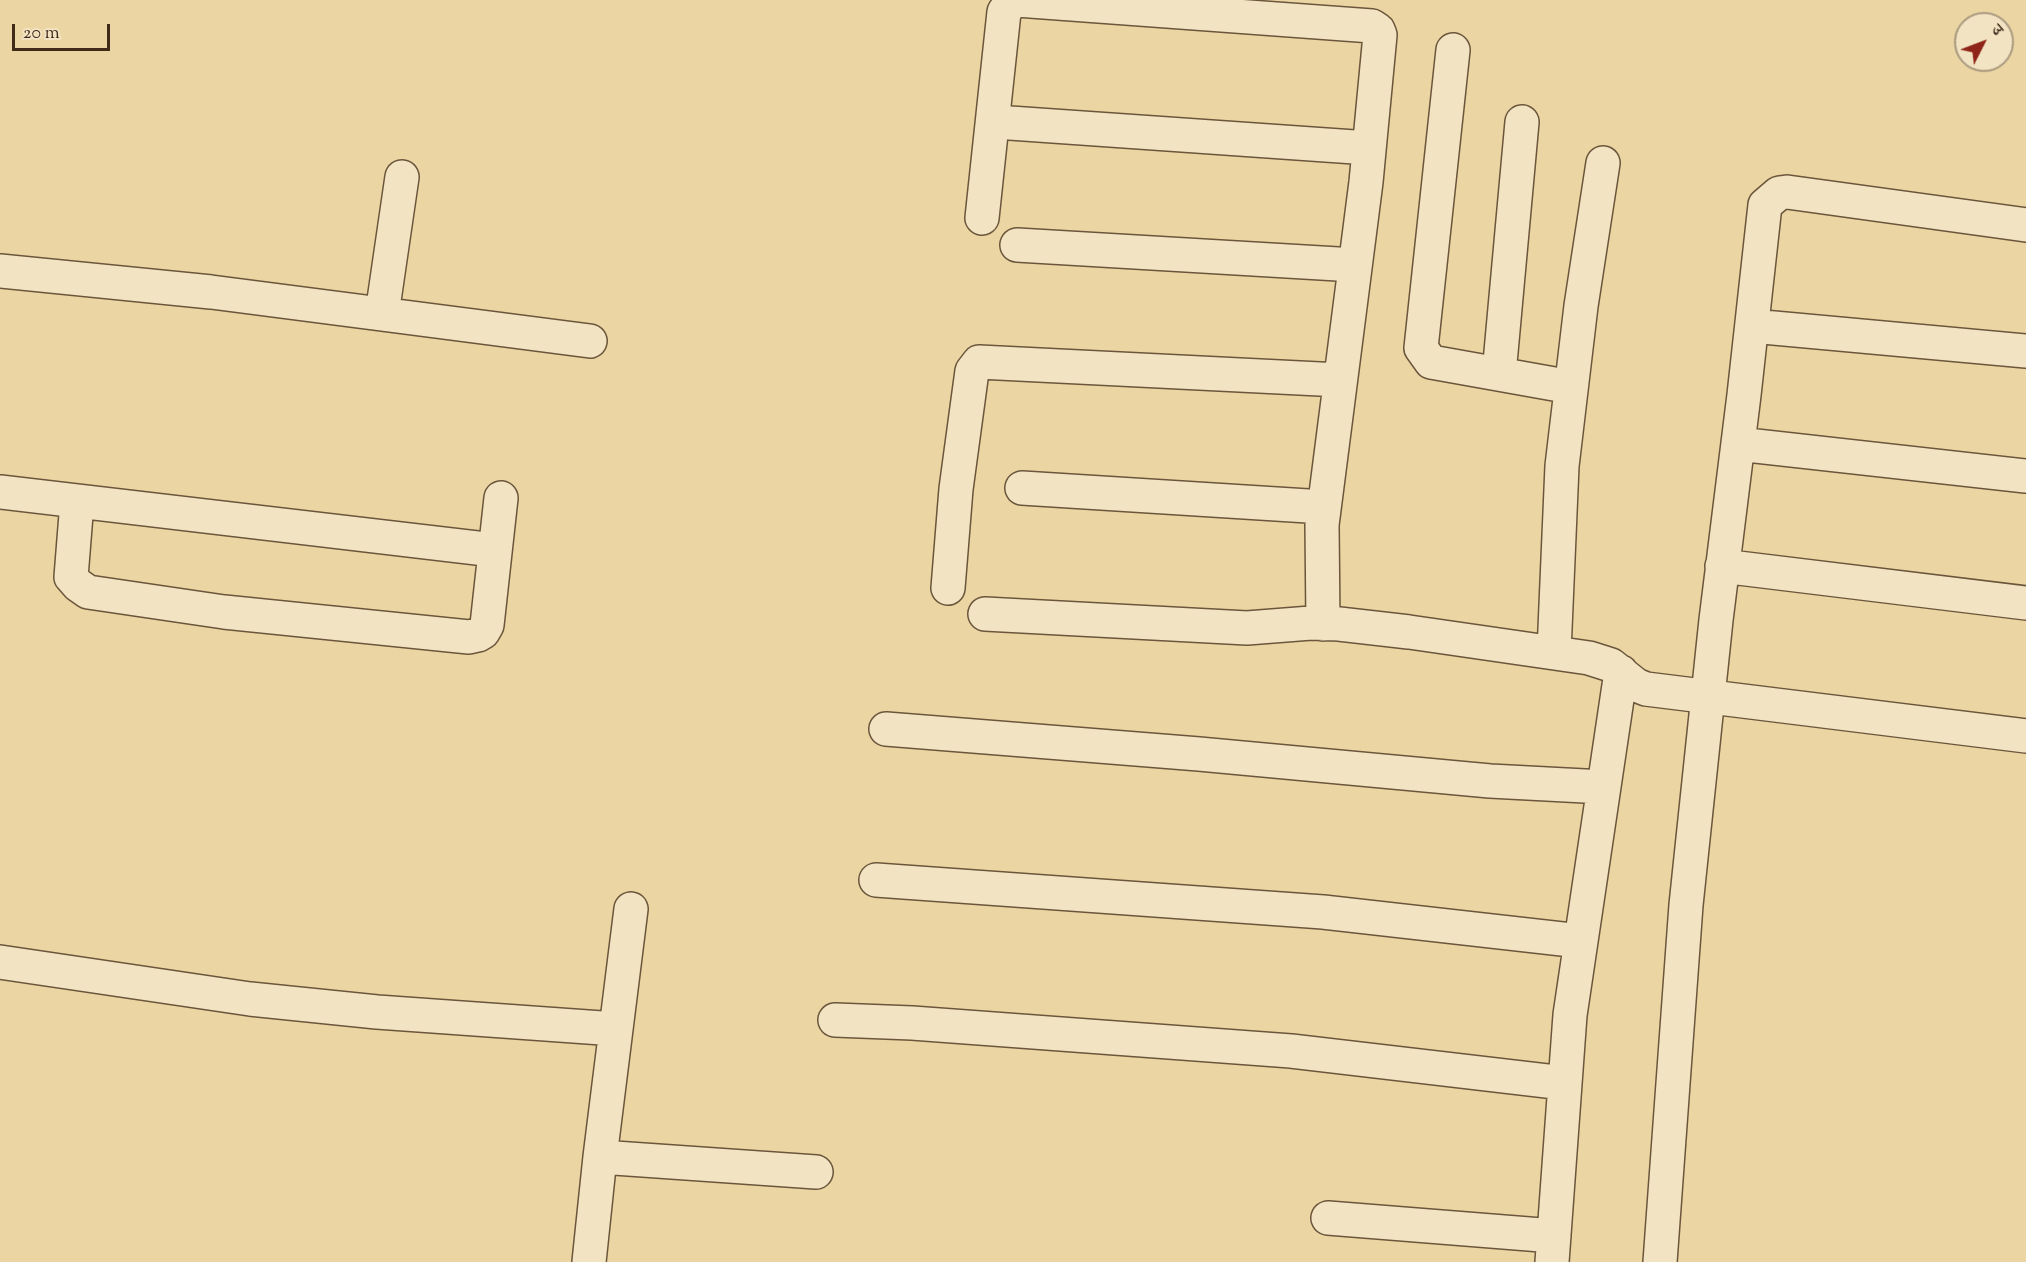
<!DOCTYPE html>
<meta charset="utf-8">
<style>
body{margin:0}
#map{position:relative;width:2026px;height:1262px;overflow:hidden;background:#ebd5a3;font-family:"Sorts Mill Goudy","Noto Serif Devanagari",serif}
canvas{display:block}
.north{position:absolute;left:1954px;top:12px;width:60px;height:60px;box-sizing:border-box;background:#f2e4c3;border:2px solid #ab9a7f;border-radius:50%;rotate:48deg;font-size:16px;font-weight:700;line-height:24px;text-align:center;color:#402b1a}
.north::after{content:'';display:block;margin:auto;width:21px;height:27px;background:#8f2418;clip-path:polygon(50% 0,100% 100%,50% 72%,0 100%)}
.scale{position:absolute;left:12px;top:24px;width:98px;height:27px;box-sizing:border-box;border:3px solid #402b1a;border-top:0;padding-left:8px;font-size:18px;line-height:21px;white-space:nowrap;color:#402b1a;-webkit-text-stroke:4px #f2e4c3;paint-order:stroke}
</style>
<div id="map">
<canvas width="2026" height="1262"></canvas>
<div class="north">उ</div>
<div class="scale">20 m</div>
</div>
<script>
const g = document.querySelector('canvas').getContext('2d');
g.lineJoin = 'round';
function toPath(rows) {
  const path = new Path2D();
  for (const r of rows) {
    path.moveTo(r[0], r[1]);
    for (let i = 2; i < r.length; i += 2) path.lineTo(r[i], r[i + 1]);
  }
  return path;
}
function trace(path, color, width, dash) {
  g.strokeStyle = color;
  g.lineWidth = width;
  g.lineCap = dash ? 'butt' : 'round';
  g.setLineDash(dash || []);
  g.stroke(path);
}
const minor = toPath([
 [1453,50,1421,348,1431,362,1571,387],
 [993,120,1010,123,1369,148],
 [982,218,1004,12,1008,6,1017,0,1372,26,1378,30,1380,35,1366,182,1322,525,1323,624],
 [1017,245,1355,265],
 [0,271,211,292,590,341],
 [382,314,402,177],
 [1752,326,2026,351],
 [1499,374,1522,122],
 [1738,444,2026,476],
 [1022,488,1324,507],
 [0,492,494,550],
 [77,502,71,577,78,585,88,592,224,612,469,637,478,635,483,632,487,625,501,498],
 [1722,566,2026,603],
 [948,588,956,489,972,371,979,362,1340,380],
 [985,614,1247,628,1311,623,1339,624,1409,632,1589,658,1611,665,1636,685,1646,689,2026,736],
 [1554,652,1562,466,1581,306,1603,163],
 [886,729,1199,754,1490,781,1604,787],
 [876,880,1323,912,1580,941],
 [0,962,250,999,377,1012,616,1029],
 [835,1020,912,1023,1291,1051,1564,1083],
 [600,1157,816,1172],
 [1328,1218,1554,1236],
 [589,1262,600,1157,631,909],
 [1552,1262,1570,1015,1621,672],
 [1660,1262,1686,905,1716,620,1744,395,1765,205,1779,193,1787,192,2026,225]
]);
trace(minor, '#6b563c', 36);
trace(minor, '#f2e4c3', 33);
</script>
